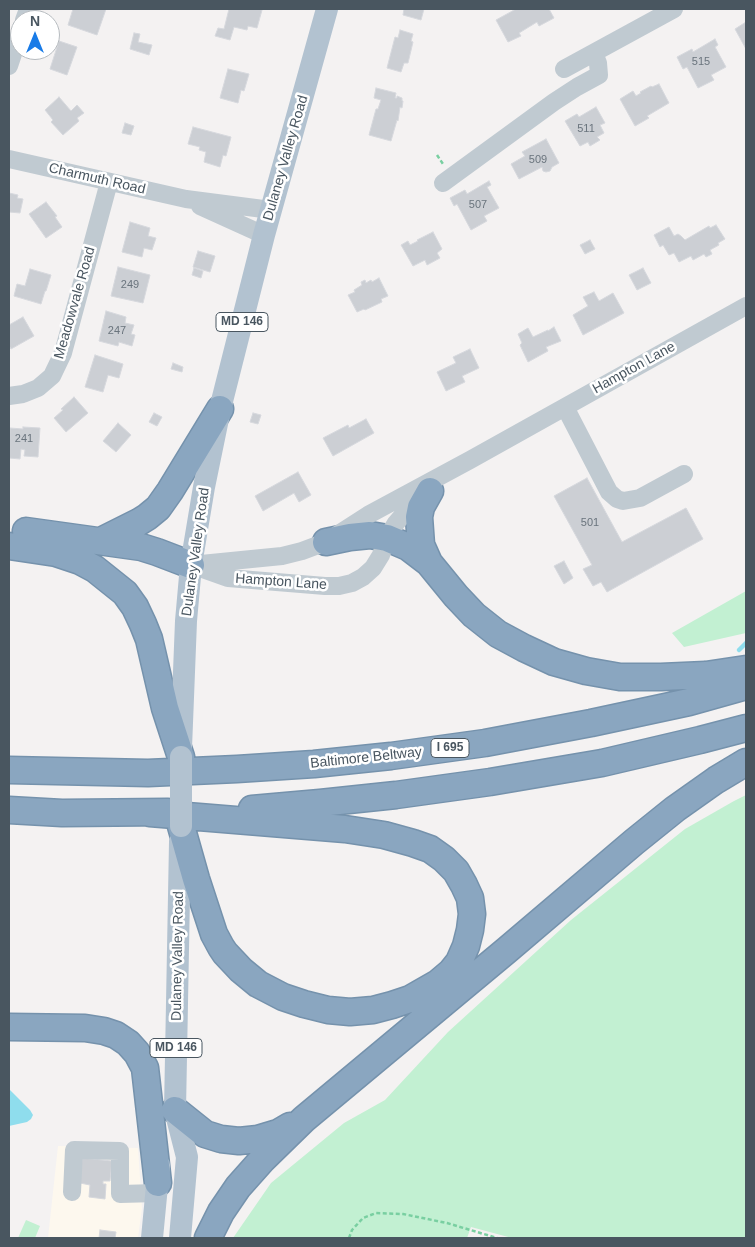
<!DOCTYPE html>
<style>
body{margin:0}
#map{position:relative;width:755px;height:1247px;overflow:hidden;background:#f4f2f2;font-family:Helvetica,sans-serif}
canvas{display:block}
.frame{position:absolute;inset:0;border:10px solid #495660;pointer-events:none}
.north{position:absolute;left:10px;top:10px;width:50px;height:50px;box-sizing:border-box;background:#fff;border:1px solid #b6bbbf;border-radius:50%;rotate:0deg;font-size:14px;font-weight:700;line-height:20px;text-align:center;color:#495660}
.north::after{content:'';display:block;margin:auto;width:18px;height:22px;background:#197be7;clip-path:polygon(50% 0,100% 100%,50% 72%,0 100%)}
</style>
<div id="map">
<canvas width="755" height="1247"></canvas>
<div class="frame"></div>
<div class="north">N</div>
</div>
<script>
const g = document.querySelector('canvas').getContext('2d');
g.lineJoin = 'round';
function fillPath(path, color) {
  g.fillStyle = color;
  g.fill(path, 'evenodd');
}
function toPath(rows) {
  const path = new Path2D();
  for (const r of rows) {
    path.moveTo(r[0], r[1]);
    for (let i = 2; i < r.length; i += 2) path.lineTo(r[i], r[i + 1]);
  }
  return path;
}
function trace(path, color, width, dash) {
  g.strokeStyle = color;
  g.lineWidth = width;
  g.lineCap = dash ? 'butt' : 'round';
  g.setLineDash(dash || []);
  g.stroke(path);
}
function label(font, color, halo, rows, align = 'center') {
  g.font = font + ' Helvetica,sans-serif';
  g.lineWidth = 5;
  g.setLineDash([]);
  g.textBaseline = 'middle';
  g.strokeStyle = halo;
  g.fillStyle = color;
  for (const [text, x, y, turn = 0] of rows) {
    g.save();
    g.translate(x, y);
    g.rotate((+turn || 0) * Math.PI / 180);
    g.textAlign = isNaN(turn) ? turn : align;
    if (halo) g.strokeText(text, 0, 0);
    g.fillText(text, 0, 0);
    g.restore();
  }
}
fillPath(toPath([
 [58,1146,138,1148,142,1208,138,1238,48,1238]
]), '#fdf8ee');
fillPath(toPath([
 [746,591,746,633,684,647,672,633],
 [746,795,746,1238,512,1238,471,1227,467,1238,233,1238,271,1183,344,1123,385,1100,448,1032,571,920,685,829,734,801],
 [26,1220,40,1226,35,1238,18,1238]
]), '#c2f0d2');
fillPath(toPath([
 [9,1089,30,1110,33,1115,31,1119,27,1122,9,1126]
]), '#8fdded');
trace(toPath([
 [739,650,746,643]
]), '#8fdded', 4.5);
const building = toPath([
 [73,9,106,9,97,35,68,25,73,9],
 [229,9,256,9,262,10,257,28,248,26,247,30,234,27,230,40,215,36,218,28,224,29,229,9],
 [404,9,424,9,421,20,403,15,404,9],
 [516,9,549,9,554,18,539,26,537,22,519,33,521,36,508,42,496,20,516,9],
 [746,22,746,49,735,29,746,22],
 [400,30,413,34,411,41,413,42,408,63,404,63,401,72,387,68,395,37,398,38,400,30],
 [134,33,140,34,138,42,152,45,149,55,130,49,134,33],
 [715,39,718,45,715,47,726,67,711,75,714,80,698,88,687,67,683,69,677,57,692,49,693,52,715,39],
 [59,41,77,47,67,75,50,69,59,41],
 [228,69,249,74,244,91,241,90,238,103,220,98,228,69],
 [659,84,669,103,647,116,649,118,635,126,620,99,633,91,636,96,641,93,640,92,651,86,652,87,659,84],
 [376,88,396,93,395,98,397,98,397,96,402,98,402,101,403,101,402,108,400,107,398,121,397,120,391,141,369,135,376,109,378,109,381,100,374,98,376,88],
 [59,97,71,111,77,105,84,113,77,118,79,121,63,135,51,122,53,120,45,110,59,97],
 [596,107,605,123,600,125,604,133,597,137,600,140,590,146,588,142,580,146,565,121,577,114,579,117,596,107],
 [125,123,134,126,131,135,122,133,125,123],
 [193,127,231,137,226,156,223,155,220,167,204,162,206,152,199,150,200,147,188,144,193,127],
 [546,139,559,163,552,167,550,171,546,172,543,171,542,167,519,179,511,164,525,156,522,152,546,139],
 [489,181,491,185,487,187,499,208,484,216,487,221,471,230,457,204,454,206,450,198,465,190,467,194,489,181],
 [9,193,18,195,17,198,23,199,20,213,9,212,9,193],
 [46,202,57,216,55,217,62,227,46,238,29,214,46,202],
 [130,222,150,228,148,236,156,238,152,250,144,248,142,257,122,252,130,222],
 [716,225,725,239,718,243,719,245,710,250,712,254,706,257,704,254,693,260,691,256,679,262,674,253,669,255,663,245,660,247,654,235,669,227,674,236,678,234,681,236,685,240,709,226,710,228,716,225],
 [433,232,442,249,437,253,440,258,427,265,425,260,413,266,401,245,408,241,410,245,418,241,417,240,433,232],
 [590,240,595,249,585,254,580,245,590,240],
 [198,251,215,256,210,272,193,267,198,251],
 [118,267,150,275,143,303,111,296,118,267],
 [194,268,203,271,201,278,192,275,194,268],
 [643,268,651,283,637,290,629,275,643,268],
 [30,269,51,275,46,291,45,291,41,304,14,296,17,284,25,286,30,269],
 [379,278,388,296,381,299,382,302,365,310,364,309,357,312,348,295,355,292,354,290,362,285,361,282,365,280,366,283,371,280,372,282,379,278],
 [594,292,599,301,613,293,624,313,583,335,573,315,588,306,583,297,594,292],
 [106,311,126,317,125,323,134,325,131,334,135,335,132,346,119,342,118,346,99,341,106,311],
 [23,317,34,336,11,349,10,347,9,348,9,325,23,317],
 [554,327,561,341,546,347,548,351,528,362,520,345,522,343,518,334,528,328,533,337,548,330,548,331,554,327],
 [470,349,479,368,462,376,465,382,446,391,437,372,456,363,453,357,470,349],
 [95,355,123,364,119,378,108,375,103,392,85,387,95,355],
 [173,363,183,367,182,372,171,369,173,363],
 [74,397,88,413,66,432,54,418,63,410,61,409,74,397],
 [154,413,162,417,157,426,149,422,154,413],
 [253,413,261,415,258,424,250,422,253,413],
 [366,419,374,433,333,456,323,438,348,425,349,428,366,419],
 [118,423,131,435,116,452,103,441,118,423],
 [23,427,40,428,38,457,24,456,25,450,21,449,20,459,9,458,10,428,23,429,23,427],
 [298,472,311,495,299,502,294,493,263,511,255,496,298,472],
 [587,478,622,542,686,508,703,539,607,592,601,582,593,586,583,569,592,565,554,496,587,478],
 [564,561,573,578,564,584,554,566,564,561],
 [82,1158,112,1161,110,1181,103,1181,103,1184,106,1184,105,1199,89,1197,90,1185,80,1183,82,1158],
 [100,1230,116,1232,115,1238,99,1238,100,1230]
]);
fillPath(building, '#cccfd4');
trace(building, '#d6d8dd', 1);
const highway = toPath([
 [26,531,141,547,157,552,191,565],
 [101,541,139,522,147,517,158,508,170,491,220,409],
 [326,542,350,537,370,535,387,538,408,547,429,563,456,596,474,615,498,634,524,648,554,662,586,671,620,677,661,677,706,675,746,669],
 [9,546,56,553,80,561,95,569,125,593,135,607,143,624,149,639,165,708,181,757],
 [429,563,421,545,419,517,421,507,430,491],
 [9,770,148,773,237,769,314,764,391,756,485,743,591,723,689,702,746,686],
 [252,809,320,803,396,795,490,782,602,763,700,740,746,728],
 [9,810,62,813,168,812],
 [150,813,345,829,384,835,413,843,430,849,444,859,456,871,464,885,470,898,472,914,470,930,466,946,459,962,451,972,438,983,410,999,392,1005,373,1010,350,1012,328,1010,304,1004,283,997,258,984,241,970,225,953,221,947,214,934,196,879,181,826],
 [9,1027,85,1028,104,1031,116,1035,128,1043,137,1053,145,1068,158,1183],
 [175,1110,205,1134,221,1139,239,1141,258,1139,278,1133,290,1126],
 [208,1238,221,1212,238,1187,262,1160,304,1119,507,950,634,842,675,809,716,780,746,762]
]);
trace(highway, '#7592ac', 29);
trace(toPath([
 [437,155,443,164],
 [349,1238,352,1230,363,1218,376,1213,403,1214,447,1223,497,1238]
]), '#79cfa1', 2.5, [4, 2.5]);
trace(toPath([
 [24,20,28,9],
 [9,66,20,33],
 [564,69,674,9],
 [9,159,186,199,271,210],
 [443,183,554,102,577,87,599,75,598,63,594,53],
 [200,206,264,235],
 [9,396,23,394,38,388,52,376,63,353,109,182],
 [565,407,609,492,617,499,623,501,640,498,684,474],
 [191,565,282,556,302,551,326,542,368,515,470,460,746,306],
 [197,567,228,578,325,586,339,586,352,583,363,577,373,568,381,555,387,538,396,523,408,509,424,495],
 [72,1192,74,1150,120,1151,120,1194,157,1193]
]), '#c0cad1', 18);
trace(toPath([
 [181,748,186,621,191,565,204,487,220,409,264,235,327,9],
 [152,1238,159,1165],
 [180,1238,187,1157,175,1110,180,842]
]), '#b2c2d0', 22);
trace(highway, '#8aa6c0', 26);
trace(toPath([
 [181,826,181,757]
]), '#b2c2d0', 22);
label('11px', '#6a747d', null, [
 ["515",701,62],
 ["511",586,129],
 ["509",538,160],
 ["507",478,205],
 ["249",130,285],
 ["247",117,331],
 ["241",24,439],
 ["501",590,523]
]);
for (const [x, y, w] of [
 [242,322,52],
 [450,748,38],
 [176,1048,52]
]) {
  const box = new Path2D();
  box.roundRect(x - w / 2, y - 9.5, w, 19, 4);
  g.fillStyle = '#fff';
  g.fill(box);
  trace(box, '#495660', 1);
}
label('bold 12px', '#495660', null, [
 ["MD 146",242,322],
 ["I 695",450,748],
 ["MD 146",176,1048]
]);
label('14px', '#495660', '#fff', [
 ["Dulaney Valley Road",286,158,-74],
 ["Charmuth Road",97,179,13],
 ["Meadowvale Road",75,303,-74],
 ["Hampton Lane",634,368,-29],
 ["Dulaney Valley Road",196,552,-82],
 ["Hampton Lane",281,582,4],
 ["Baltimore Beltway",366,758,-6],
 ["Dulaney Valley Road",178,956,-89]
]);
</script>
